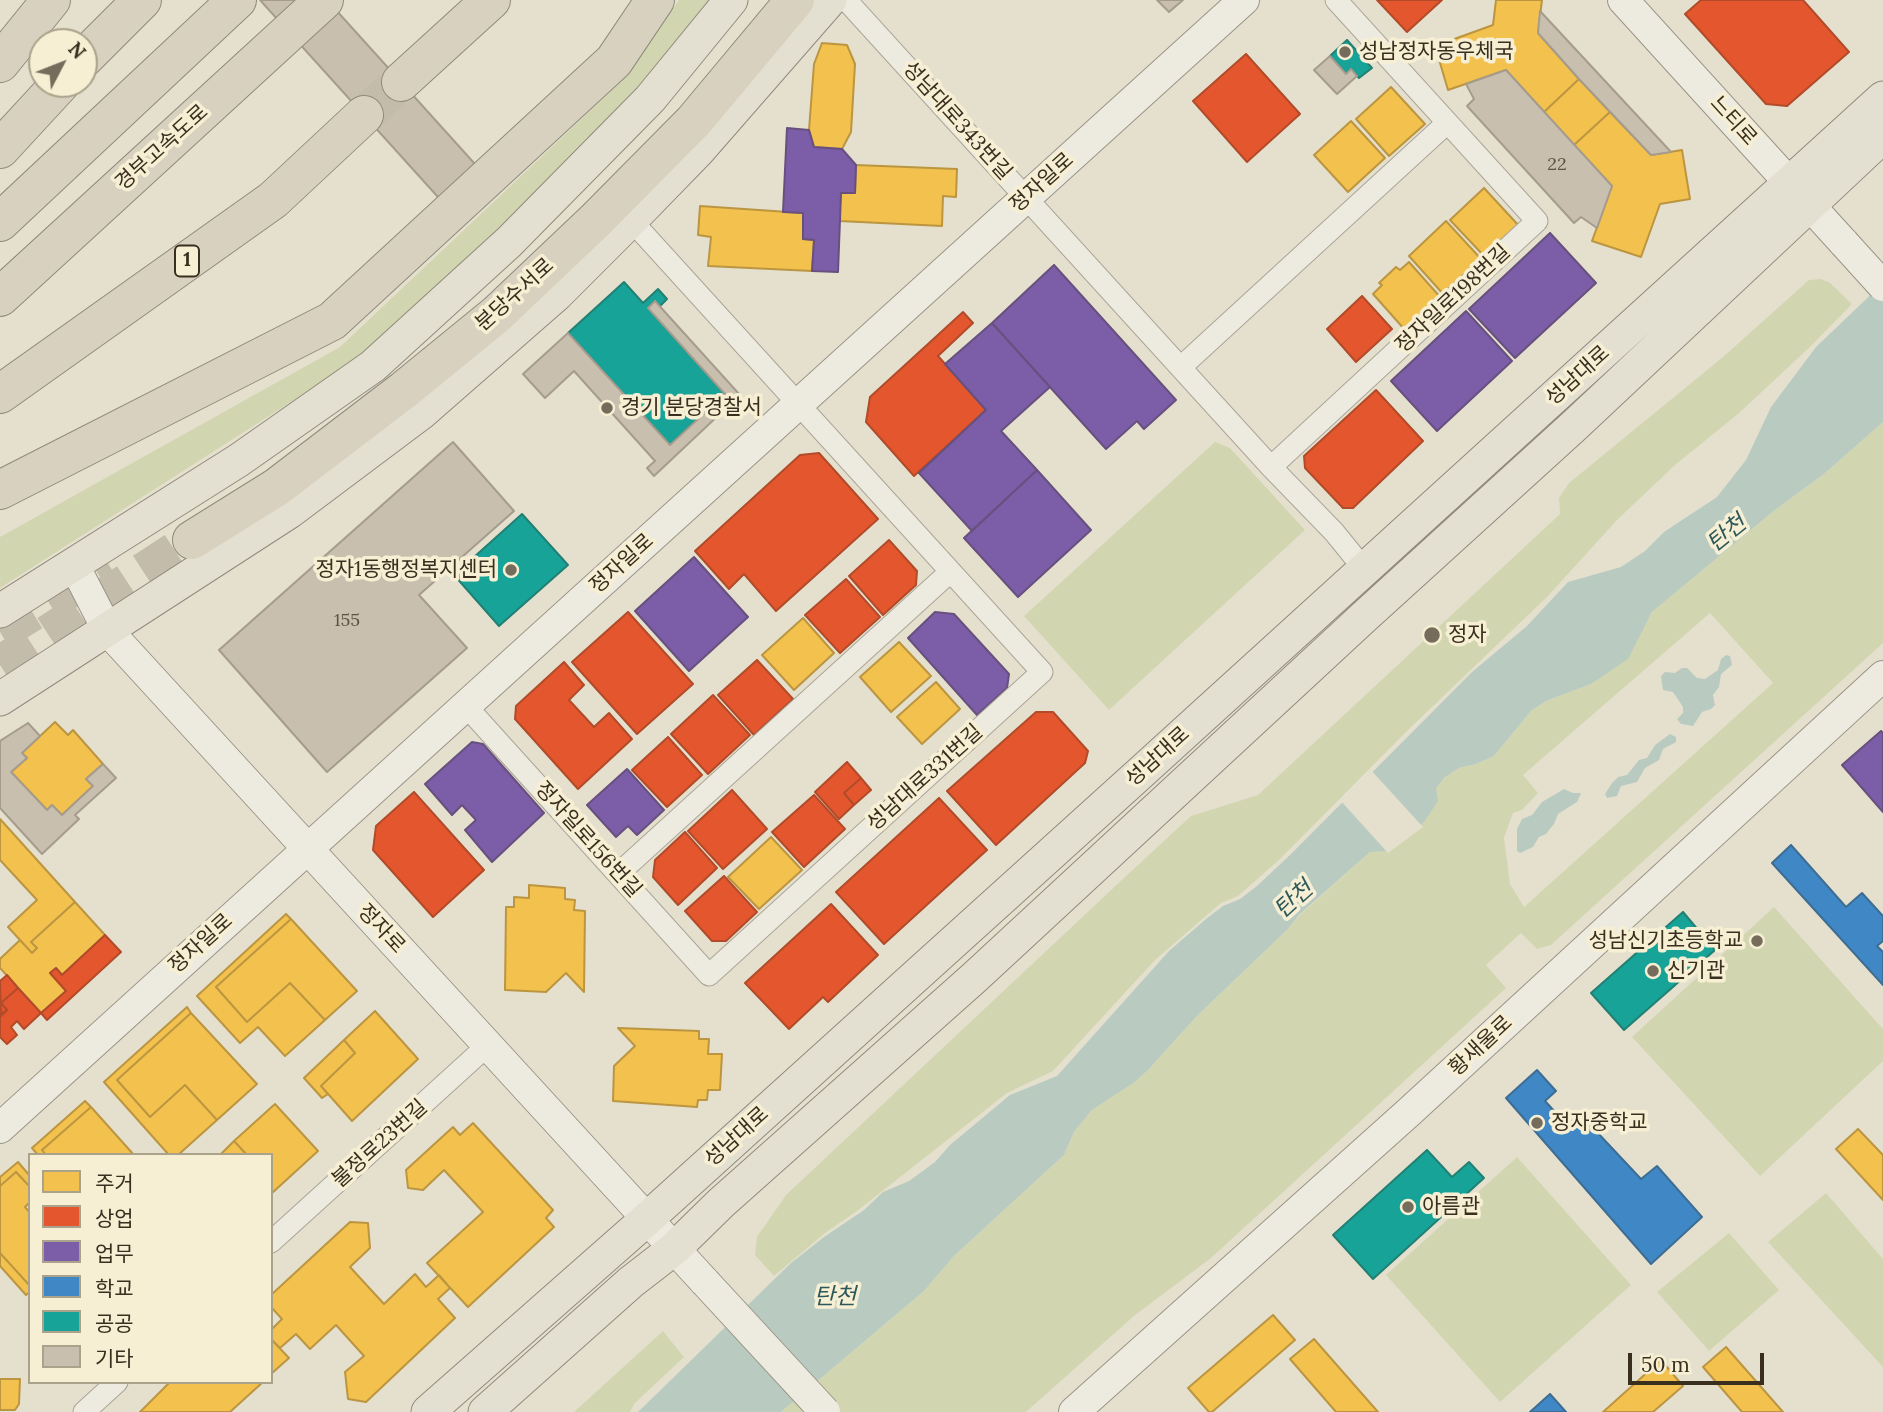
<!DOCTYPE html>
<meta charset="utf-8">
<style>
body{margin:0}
#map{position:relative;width:1883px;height:1412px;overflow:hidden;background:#e5e0ce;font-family:Lora,"Noto Sans KR",serif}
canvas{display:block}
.legend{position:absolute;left:28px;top:1153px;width:245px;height:231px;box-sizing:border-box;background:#f6efd4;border:2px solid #aba28b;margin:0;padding:9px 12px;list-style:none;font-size:21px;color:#3a2e1e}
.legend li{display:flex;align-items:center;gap:14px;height:35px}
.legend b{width:35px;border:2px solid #aba28b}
.north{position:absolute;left:28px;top:28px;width:70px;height:70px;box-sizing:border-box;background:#f6efd4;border:2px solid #aba28b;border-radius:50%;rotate:48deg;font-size:19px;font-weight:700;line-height:28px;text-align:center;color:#3a2e1e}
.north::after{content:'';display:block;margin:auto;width:24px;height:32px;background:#766c5c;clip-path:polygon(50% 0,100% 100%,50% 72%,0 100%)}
.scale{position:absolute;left:1628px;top:1353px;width:136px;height:32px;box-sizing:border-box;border:4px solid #3a2e1e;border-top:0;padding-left:9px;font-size:21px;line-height:24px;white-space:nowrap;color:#3a2e1e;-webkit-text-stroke:5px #f6efd4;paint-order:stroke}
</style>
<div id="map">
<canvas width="1883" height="1412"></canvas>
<ul class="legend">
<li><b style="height:19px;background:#f2c14e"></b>주거</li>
<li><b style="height:19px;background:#e4572e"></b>상업</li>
<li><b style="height:19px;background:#7b5ea7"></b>업무</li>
<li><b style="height:19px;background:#3f88c5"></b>학교</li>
<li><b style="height:19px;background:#17a398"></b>공공</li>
<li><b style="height:19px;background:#c9bfaf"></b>기타</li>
</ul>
<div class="north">N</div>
<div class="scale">50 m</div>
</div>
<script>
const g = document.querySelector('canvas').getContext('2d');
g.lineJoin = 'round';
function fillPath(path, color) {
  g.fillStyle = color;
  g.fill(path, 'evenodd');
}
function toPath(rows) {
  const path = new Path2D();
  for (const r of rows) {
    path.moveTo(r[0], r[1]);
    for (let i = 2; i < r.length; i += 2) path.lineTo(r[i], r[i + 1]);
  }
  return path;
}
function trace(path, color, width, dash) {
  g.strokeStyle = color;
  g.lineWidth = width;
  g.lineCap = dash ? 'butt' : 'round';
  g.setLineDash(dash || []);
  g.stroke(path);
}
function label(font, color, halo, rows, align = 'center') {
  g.font = font + ' Lora,"Noto Sans KR",serif';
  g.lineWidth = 7;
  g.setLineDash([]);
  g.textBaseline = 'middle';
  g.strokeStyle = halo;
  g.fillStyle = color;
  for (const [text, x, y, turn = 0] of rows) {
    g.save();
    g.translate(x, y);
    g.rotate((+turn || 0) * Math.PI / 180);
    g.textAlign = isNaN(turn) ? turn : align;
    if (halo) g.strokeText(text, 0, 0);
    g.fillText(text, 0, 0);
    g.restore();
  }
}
fillPath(toPath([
 [679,0,717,0,644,93,495,239,352,363,0,588,0,537,340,347,627,76],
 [1821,279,1830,283,1852,304,1811,346,1738,414,1675,465,1617,520,1547,597,1408,730,1279,860,1238,896,1221,903,1155,960,1053,1071,1007,1093,857,1211,825,1233,774,1276,755,1255,757,1237,786,1195,1125,877,1191,816,1258,795,1560,514,1559,498,1569,483,1723,357,1809,280],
 [1883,422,1883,643,1551,945,1537,949,1521,933,1486,965,1506,988,1211,1258,1135,1315,1026,1412,781,1412,924,1291,954,1256,1064,1155,1074,1132,1092,1110,1135,1082,1148,1070,1197,1016,1287,930,1300,915,1370,852,1444,778,1459,768,1476,764,1494,756,1531,711,1546,701,1591,684,1640,634,1652,612,1775,510,1824,474],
 [1710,613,1773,683,1524,907,1510,884,1504,838,1513,813,1522,810,1538,793,1523,775],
 [1215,442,1230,448,1305,530,1109,710,1024,616],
 [1774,907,1883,1029,1883,1061,1760,1176,1632,1037],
 [1517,1157,1631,1285,1500,1402,1386,1275],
 [1826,1193,1883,1259,1883,1367,1768,1242],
 [1729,1233,1779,1290,1709,1351,1657,1292],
 [663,1331,684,1357,635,1403,630,1412,574,1412]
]), '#d2d6b0');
fillPath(toPath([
 [1883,283,1883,422,1824,474,1775,510,1652,612,1628,659,1591,684,1546,701,1531,711,1494,756,1476,764,1459,768,1444,778,1436,788,1438,801,1424,822,1385,851,1370,852,1300,914,1287,930,1197,1016,1148,1070,1135,1082,1092,1110,1074,1132,1064,1155,954,1256,924,1291,781,1412,638,1412,791,1263,824,1237,864,1210,883,1192,909,1181,935,1162,950,1145,1010,1095,1057,1076,1169,951,1206,919,1223,906,1240,899,1257,886,1291,854,1472,672,1527,626,1568,582,1621,567,1645,551,1664,532,1717,497,1746,460,1771,407,1816,347],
 [1726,655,1730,656,1732,665,1721,674,1719,687,1713,695,1715,705,1711,709,1702,712,1693,726,1681,724,1677,719,1683,713,1683,707,1673,692,1663,690,1661,676,1665,672,1675,673,1682,668,1687,668,1697,678,1705,679,1718,670,1721,659],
 [1670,734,1676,737,1676,742,1663,749,1659,760,1645,768,1637,782,1621,786,1617,796,1607,798,1605,794,1612,783,1618,777,1627,775,1639,760,1647,758,1655,745],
 [1564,789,1573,793,1581,793,1577,802,1558,814,1554,824,1546,834,1539,837,1533,847,1520,853,1517,851,1517,829,1522,819,1532,815,1542,802]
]), '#b9cbc1');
fillPath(toPath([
 [1370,769,1423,827,1388,853,1340,800]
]), '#e5e0ce');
const homes = toPath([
 [1496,0,1542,0,1538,33,1579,79,1544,112,1506,70,1448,90,1435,46,1493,25,1496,0],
 [822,43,847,45,855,64,851,132,842,149,814,147,809,130,814,64,822,43],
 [1579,79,1610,112,1574,145,1544,112,1579,79],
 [1391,87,1425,124,1389,156,1356,119,1391,87],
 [1610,112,1651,155,1682,150,1690,199,1660,204,1641,257,1592,241,1612,186,1574,145,1610,112],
 [1351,121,1385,158,1348,192,1314,155,1351,121],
 [856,165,957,169,956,197,943,196,942,226,839,221,841,193,855,193,856,165],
 [1484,188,1520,227,1486,258,1450,220,1484,188],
 [700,206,803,213,803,239,814,240,812,271,708,266,711,237,698,235,700,206],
 [1446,221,1482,260,1444,295,1409,256,1446,221],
 [1409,262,1441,298,1405,330,1373,294,1382,285,1379,283,1396,267,1400,270,1409,262],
 [803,618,834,653,794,690,762,655,803,618],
 [899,642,931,676,891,712,860,677,899,642],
 [936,682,960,709,922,744,897,717,936,682],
 [55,722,68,735,73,730,103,764,86,779,93,786,62,815,52,805,47,810,11,772,27,758,22,753,55,722],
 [0,819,75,902,31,942,37,948,32,953,8,927,37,900,0,860,0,819],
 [771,837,802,870,759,909,728,877,771,837],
 [529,885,565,888,565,899,575,900,574,910,585,911,584,992,566,973,546,992,505,990,506,907,514,907,514,897,529,898,529,885],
 [75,902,105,935,62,975,56,968,50,973,66,991,41,1013,0,968,0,959,20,940,32,953,37,948,31,942,75,902],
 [286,914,291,919,216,987,247,1022,290,983,325,1020,285,1056,258,1027,240,1043,197,996,286,914],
 [291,919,357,991,325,1020,290,983,247,1022,216,987,291,919],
 [187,1007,191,1013,117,1080,150,1117,185,1085,217,1120,178,1155,169,1155,104,1082,187,1007],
 [375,1011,418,1059,352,1121,321,1086,355,1053,344,1040,375,1011],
 [191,1013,257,1084,217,1120,185,1085,150,1117,117,1080,191,1013],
 [618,1028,699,1031,699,1039,709,1039,708,1054,722,1054,720,1090,708,1090,707,1100,698,1100,697,1107,613,1101,614,1066,635,1046,618,1028],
 [344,1040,355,1053,321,1086,328,1094,322,1098,304,1078,344,1040],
 [85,1101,91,1107,42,1150,46,1155,38,1155,32,1148,85,1101],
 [275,1104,318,1151,271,1194,271,1155,247,1155,234,1141,275,1104],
 [91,1107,134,1155,46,1155,42,1150,91,1107],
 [473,1123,553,1210,546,1218,554,1227,468,1307,427,1263,483,1212,444,1170,423,1190,408,1188,406,1170,453,1127,460,1135,473,1123],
 [1858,1129,1883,1155,1883,1200,1836,1149,1858,1129],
 [234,1141,247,1155,220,1155,234,1141],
 [18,1162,30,1176,30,1187,16,1172,0,1186,0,1177,18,1162],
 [16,1172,30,1187,30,1202,25,1207,30,1213,30,1286,0,1253,0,1186,16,1172],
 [350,1222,368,1223,370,1248,350,1267,384,1304,415,1274,426,1287,439,1275,450,1288,438,1299,455,1318,366,1402,348,1399,345,1372,364,1356,336,1325,310,1349,296,1334,280,1348,271,1339,271,1330,282,1319,271,1307,271,1295,350,1222],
 [0,1253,30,1286,30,1292,26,1295,0,1266,0,1253],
 [1273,1315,1295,1340,1212,1412,1209,1412,1188,1388,1273,1315],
 [271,1339,289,1358,271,1374,271,1339],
 [1314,1339,1378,1412,1336,1412,1290,1359,1314,1339],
 [1726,1347,1783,1412,1742,1412,1703,1367,1726,1347],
 [1661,1360,1683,1386,1653,1412,1603,1412,1661,1360],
 [0,1379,20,1379,19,1404,15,1410,0,1410,0,1379],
 [170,1382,263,1382,230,1412,140,1412,170,1382]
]);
fillPath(homes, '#f2c14e');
trace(homes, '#bb9540', 2);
const shops = toPath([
 [1377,0,1442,0,1407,32,1377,0],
 [1701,0,1803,0,1849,52,1787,106,1766,104,1685,14,1701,0],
 [1246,54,1300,114,1247,162,1193,101,1246,54],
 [1362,296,1392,329,1356,362,1327,329,1362,296],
 [963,312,973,323,938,356,986,410,914,476,866,422,870,397,963,312],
 [1376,390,1423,441,1353,508,1343,508,1305,468,1304,456,1376,390],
 [819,453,878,519,776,611,744,574,729,589,695,551,800,455,819,453],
 [889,540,917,571,916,585,883,615,849,576,889,540],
 [846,579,880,617,840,653,805,615,846,579],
 [628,612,693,684,637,734,572,662,628,612],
 [757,660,793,699,754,735,718,695,757,660],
 [564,662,584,685,569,700,594,727,609,713,632,739,578,789,515,719,516,706,564,662],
 [713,695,750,735,708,774,671,734,713,695],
 [1036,712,1053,712,1088,751,1085,763,996,845,947,791,1036,712],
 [668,737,702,775,667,807,632,770,668,737],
 [847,762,861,778,844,793,854,805,839,819,815,792,847,762],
 [861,778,871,790,854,805,844,793,861,778],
 [732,790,767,829,723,869,688,831,732,790],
 [414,792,484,870,433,917,373,850,376,826,414,792],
 [814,795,845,829,804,867,772,832,814,795],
 [939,798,987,850,884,944,836,892,939,798],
 [685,832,717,868,678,905,653,877,655,860,685,832],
 [724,876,757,912,726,941,712,941,685,911,724,876],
 [831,904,878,955,828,1002,823,997,789,1029,745,983,831,904],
 [105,935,121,952,47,1020,41,1013,66,991,50,973,56,968,62,975,105,935],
 [7,975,18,988,1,1003,7,1010,1,1016,0,981,7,975],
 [18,988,41,1013,24,1029,17,1021,11,1027,17,1035,7,1044,0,1037,0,1015,7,1010,1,1003,18,988]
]);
fillPath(shops, '#e4572e');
trace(shops, '#b14b29', 2);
const offices = toPath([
 [787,128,809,130,814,147,842,149,856,165,855,193,841,193,838,272,812,271,814,240,803,239,803,213,783,212,787,128],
 [1550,233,1596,283,1515,358,1469,309,1550,233],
 [1054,265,1176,400,1144,429,1137,421,1106,449,992,323,1054,265],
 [1466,311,1512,361,1437,431,1391,381,1466,311],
 [992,323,1050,387,1001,431,1037,470,972,531,919,473,986,410,945,364,992,323],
 [1037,470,1091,530,1018,597,964,538,1037,470],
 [694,557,748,617,689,671,635,611,694,557],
 [935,612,954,614,1009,674,1007,688,977,715,908,638,935,612],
 [1881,731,1883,733,1883,812,1842,765,1881,731],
 [472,742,483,744,544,813,492,862,465,830,476,820,462,805,452,815,425,784,472,742],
 [627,769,664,810,637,835,628,826,616,837,587,805,627,769]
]);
fillPath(offices, '#7b5ea7');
trace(offices, '#68507e', 2);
const schools = toPath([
 [1791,845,1846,907,1862,893,1883,916,1883,941,1877,946,1883,952,1883,985,1772,863,1791,845],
 [1537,1070,1556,1091,1545,1101,1567,1125,1580,1114,1641,1179,1657,1166,1702,1217,1651,1264,1506,1098,1537,1070],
 [1550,1394,1566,1412,1530,1412,1550,1394]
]);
fillPath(schools, '#3f88c5');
trace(schools, '#3e6d93', 2);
const public = toPath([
 [1347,40,1372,68,1359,78,1351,69,1346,74,1330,56,1347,40],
 [624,282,643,303,658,289,667,299,660,306,655,301,648,308,725,394,670,445,568,333,624,282],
 [522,514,568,565,499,626,454,575,522,514],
 [1683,912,1715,950,1624,1030,1591,993,1683,912],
 [1427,1150,1452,1177,1469,1162,1484,1178,1373,1279,1333,1235,1427,1150]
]);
fillPath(public, '#17a398');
trace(public, '#228073', 2);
const building = toPath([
 [260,0,327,0,493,184,456,217,260,0],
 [1157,0,1183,0,1169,12,1157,0],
 [1540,11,1671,152,1651,155,1579,79,1538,33,1540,11],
 [1330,56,1346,74,1351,69,1357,76,1337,94,1314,70,1330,56],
 [1506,70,1612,186,1597,228,1581,217,1574,223,1467,106,1474,99,1466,84,1506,70],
 [655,301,740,395,654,476,647,468,655,461,574,371,545,398,523,374,568,333,670,445,725,394,648,308,655,301],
 [453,442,514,511,419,595,467,648,327,772,219,650,453,442],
 [28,723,40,736,22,753,27,758,11,772,47,810,52,805,62,815,93,786,86,779,103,764,116,778,75,815,79,819,42,854,0,808,0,741,28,723]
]);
fillPath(building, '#c9bfaf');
trace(building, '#a59c8d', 2);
trace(toPath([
 [364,115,401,82],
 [0,632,109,565],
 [0,665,192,540]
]), '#c3bcab', 38, [38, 19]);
const street = toPath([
 [846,0,1271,467,1334,532,1364,569],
 [1181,367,1447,123],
 [1271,467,1537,221,1336,0],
 [466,706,709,975,1042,672,631,220],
 [618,874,950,572],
 [271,1242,488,1045],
 [84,1412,117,1382]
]);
const secondary = toPath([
 [1623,0,1844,243],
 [74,565,108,631,705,1282],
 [0,1128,1244,0],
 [1074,1412,1408,1113,1883,676]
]);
const primary = toPath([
 [0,611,239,460,373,366,509,242,650,99,731,0],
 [0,699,289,512,421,413,557,294,631,220,699,150,830,0],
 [428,1412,647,1219,1137,776,1883,98],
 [485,1412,631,1282,675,1248,721,1203,975,977,1364,617,1574,426,1883,136]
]);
const highway = toPath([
 [84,58,142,0],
 [0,63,51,0],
 [401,82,491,0],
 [0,149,60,84],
 [0,222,237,0],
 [0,297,324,0],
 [0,394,273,200,364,115],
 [0,490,332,321,614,61,655,0],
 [192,540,277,487,404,390,497,314,595,221,694,121,795,0]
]);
trace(street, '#aaa597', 23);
trace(secondary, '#9a9486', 32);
trace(primary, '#908a7e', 35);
trace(highway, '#908a7e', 40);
trace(street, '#edeae0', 21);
trace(secondary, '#edeae0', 30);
trace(primary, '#e4e0d1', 33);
trace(highway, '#d8d1bf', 38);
const secondaryBridge = toPath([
 [1844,243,1883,286],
 [705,1282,825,1412]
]);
trace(secondaryBridge, '#9a9486', 32, []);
trace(secondaryBridge, '#edeae0', 30);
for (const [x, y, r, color] of [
 [1345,52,7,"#766c5c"],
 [607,408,7,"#766c5c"],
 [511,570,7,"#766c5c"],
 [1432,635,9,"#766c5c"],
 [1757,941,7,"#766c5c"],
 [1653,971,7,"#766c5c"],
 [1537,1123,7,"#766c5c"],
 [1408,1207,7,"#766c5c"]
]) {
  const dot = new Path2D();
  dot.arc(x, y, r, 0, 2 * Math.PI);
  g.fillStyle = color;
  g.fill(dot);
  trace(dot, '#f6efd4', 2.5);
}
label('18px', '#5e5242', null, [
 ["22",1557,165],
 ["155",347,621]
]);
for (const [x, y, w] of [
 [187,261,24]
]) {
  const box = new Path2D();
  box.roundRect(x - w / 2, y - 15.5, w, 31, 5);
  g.fillStyle = '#f6efd4';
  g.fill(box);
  trace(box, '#3a2e1e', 2);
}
label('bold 19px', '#3a2e1e', null, [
 ["1",187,261]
]);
label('21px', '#3a2e1e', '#f6efd4', [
 ["성남정자동우체국",1359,52],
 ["경기 분당경찰서",621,408],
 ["정자1동행정복지센터",497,570,"right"],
 ["정자",1448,635],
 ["성남신기초등학교",1743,941,"right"],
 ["신기관",1667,971],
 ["정자중학교",1551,1123],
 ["아름관",1422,1207]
], 'left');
label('21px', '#3a2e1e', '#f6efd4', [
 ["성남대로343번길",957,121,48],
 ["느티로",1733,121,48],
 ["경부고속도로",162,148,-42],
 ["정자일로",1042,183,-42],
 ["분당수서로",515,295,-42],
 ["정자일로198번길",1453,299,-43],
 ["성남대로",1578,376,-42],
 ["정자일로",622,564,-42],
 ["성남대로",1158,757,-42],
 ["성남대로331번길",925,778,-42],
 ["정자일로156번길",588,840,48],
 ["정자로",381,929,47],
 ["정자일로",201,944,-42],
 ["황새울로",1481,1046,-43],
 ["성남대로",737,1137,-42],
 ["불정로23번길",380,1144,-42]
]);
label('italic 23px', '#2d585a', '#f6efd4', [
 ["탄천",1727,534,-39],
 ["탄천",1294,900,-42],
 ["탄천",835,1297]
]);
</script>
